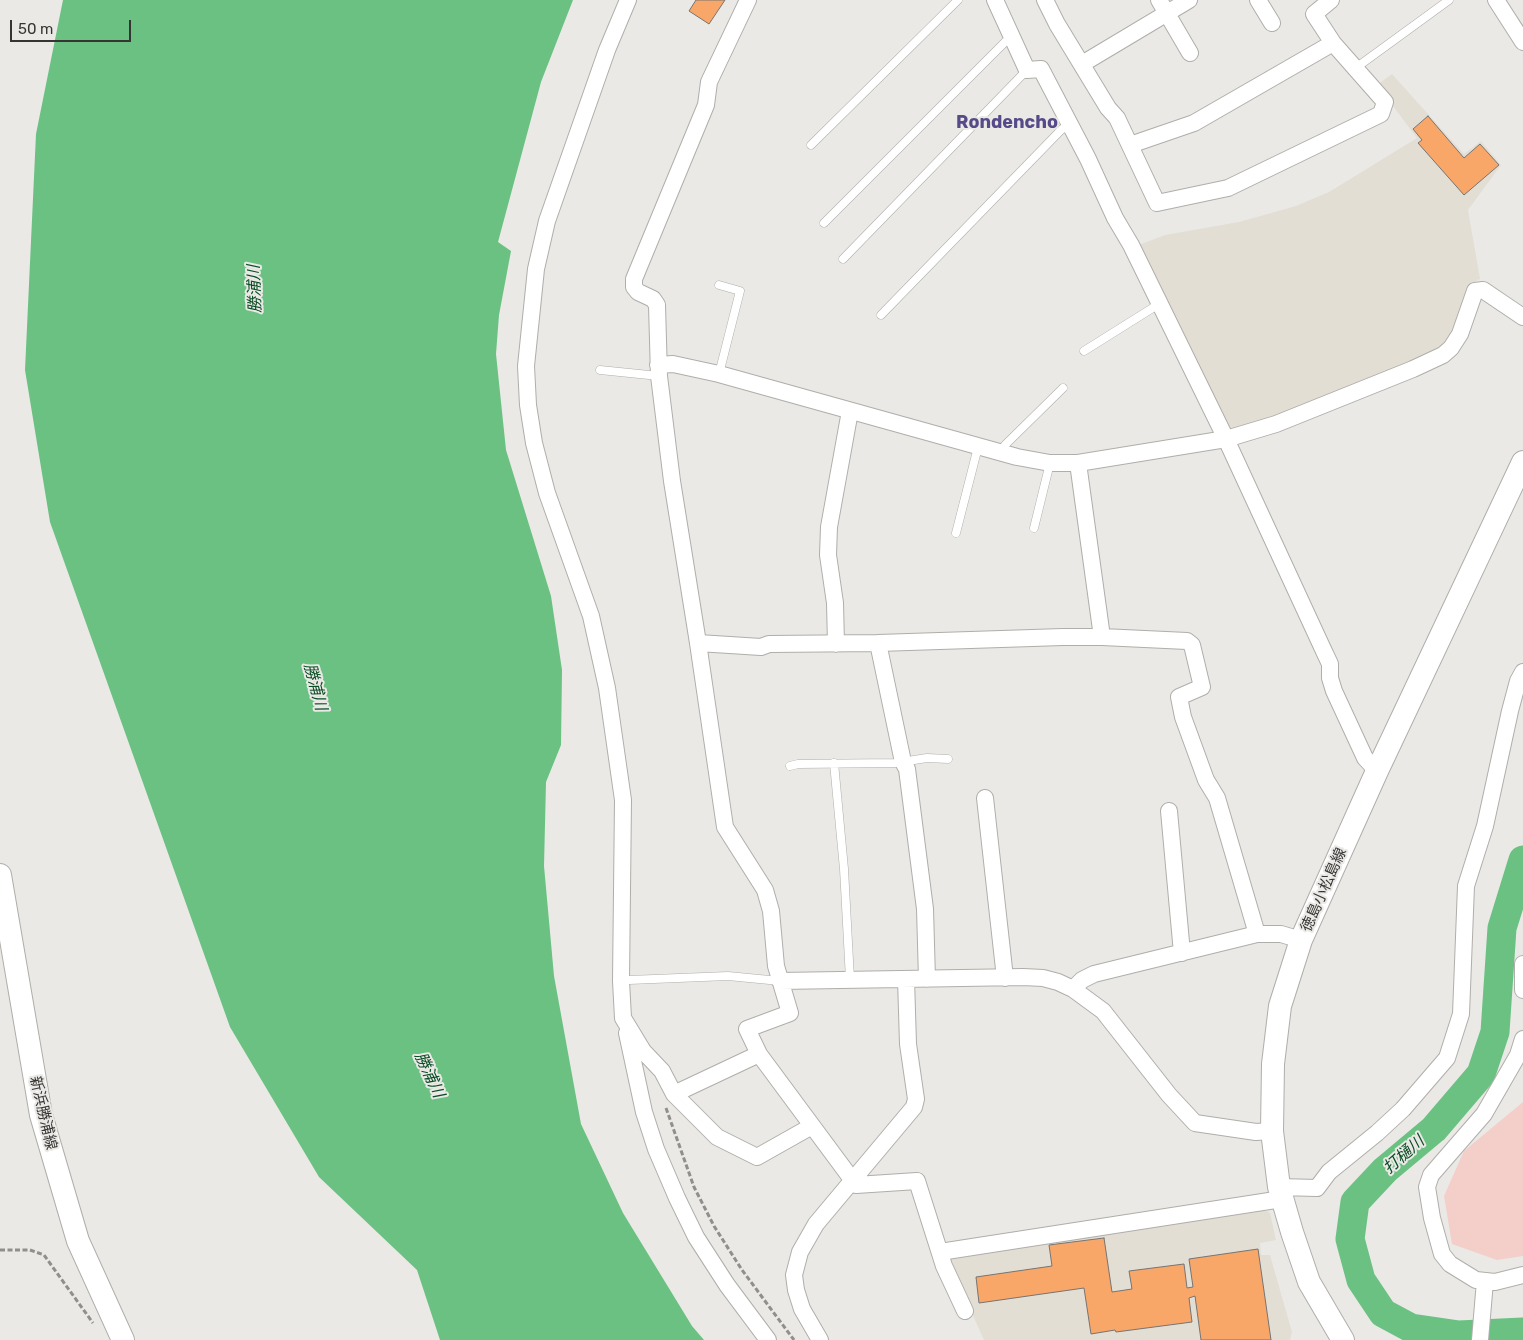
<!DOCTYPE html>
<meta charset="utf-8">
<style>
body{margin:0}
#map{position:relative;width:1523px;height:1340px;overflow:hidden;background:#eae9e5;font-family:Rubik,sans-serif}
canvas{display:block}
.scale{position:absolute;left:10px;top:20px;width:121px;height:22px;box-sizing:border-box;border:2px solid #363534;border-top:0;padding-left:6px;font-size:15px;line-height:18px;white-space:nowrap;color:#363534;-webkit-text-stroke:4px #eae9e5;paint-order:stroke}
</style>
<div id="map">
<canvas width="1523" height="1340"></canvas>
<div class="scale">50 m</div>
</div>
<script>
const g = document.querySelector('canvas').getContext('2d');
g.lineJoin = 'round';
function fillPath(path, color) {
  g.fillStyle = color;
  g.fill(path, 'evenodd');
}
function toPath(rows) {
  const path = new Path2D();
  for (const r of rows) {
    path.moveTo(r[0], r[1]);
    for (let i = 2; i < r.length; i += 2) path.lineTo(r[i], r[i + 1]);
  }
  return path;
}
function trace(path, color, width, dash) {
  g.strokeStyle = color;
  g.lineWidth = width;
  g.lineCap = dash ? 'butt' : 'round';
  g.setLineDash(dash || []);
  g.stroke(path);
}
function label(font, color, halo, rows, align = 'center') {
  g.font = font + ' Rubik,"Noto Sans JP",sans-serif';
  g.lineWidth = 4;
  g.setLineDash([]);
  g.textBaseline = 'middle';
  g.strokeStyle = halo;
  g.fillStyle = color;
  for (const [text, x, y, turn = 0] of rows) {
    g.save();
    g.translate(x, y);
    g.rotate((+turn || 0) * Math.PI / 180);
    g.textAlign = isNaN(turn) ? turn : align;
    if (halo) g.strokeText(text, 0, 0);
    g.fillText(text, 0, 0);
    g.restore();
  }
}
fillPath(toPath([
 [1392,74,1464,154,1481,141,1501,165,1468,210,1480,279,1472,283,1446,344,1433,353,1298,409,1231,429,1226,426,1136,246,1165,235,1239,222,1296,206,1329,192,1417,138,1377,85],
 [1265,1210,1270,1213,1276,1240,1260,1243,1261,1255,1270,1255,1292,1332,1290,1340,984,1340,949,1263,952,1255]
]), '#e2ded4');
fillPath(toPath([
 [1523,1102,1523,1256,1497,1260,1452,1244,1444,1196,1464,1151]
]), '#f4cec9');
fillPath(toPath([
 [63,0,573,0,541,82,498,242,511,251,499,315,496,354,506,450,551,596,562,670,561,745,546,782,544,866,554,976,581,1124,623,1213,692,1326,704,1340,440,1340,417,1270,319,1177,230,1027,50,522,25,370,36,134]
]), '#6ac182');
trace(toPath([
 [1523,860,1502,928,1495,1032,1481,1074,1434,1129,1385,1170,1355,1202,1350,1239,1361,1280,1383,1313,1411,1328,1459,1335,1523,1332]
]), '#6ac182', 29);
const building = toPath([
 [696,0,725,0,709,24,689,11,696,0],
 [1428,116,1464,158,1480,144,1499,165,1464,195,1418,143,1422,140,1413,129,1428,116],
 [1104,1238,1112,1292,1132,1289,1129,1271,1184,1264,1187,1288,1193,1287,1189,1259,1258,1249,1271,1340,1201,1340,1195,1296,1189,1298,1192,1322,1116,1332,1115,1330,1091,1334,1084,1288,979,1303,976,1277,1052,1266,1049,1245,1104,1238]
]);
fillPath(building, '#f8a769');
trace(building, '#777472', 1);
const service = toPath([
 [1357,67,1449,0],
 [811,145,958,0],
 [824,223,1005,42,1012,39],
 [843,259,1027,70],
 [881,315,1061,130,1068,125],
 [1084,351,1159,304],
 [600,370,659,376],
 [719,374,740,291,719,285],
 [1002,453,1005,445,1063,388],
 [1034,528,1050,463],
 [956,533,978,447],
 [834,763,844,869,850,979],
 [790,766,798,764,895,763,927,758,948,759],
 [629,980,728,976,780,981]
]);
const minor = toPath([
 [628,0,607,50,547,221,536,269,526,366,528,405,534,443,547,493,591,616,607,688,623,800,621,981,623,1018,643,1051,662,1071,674,1094,717,1137,757,1157,812,1126],
 [748,0,709,82,706,105,634,279,634,287,638,292,653,299,657,305,659,376,672,481,698,643,761,647,769,644,878,643,903,762,907,769,925,909,927,979],
 [995,0,1027,70,1041,69,1088,159,1115,218,1131,245,1226,439,1322,647,1330,664,1330,678,1334,691,1365,758,1377,771],
 [1045,0,1057,24,1108,108,1117,118,1157,203,1228,188,1381,114,1385,102,1333,43,1314,14,1331,0],
 [1159,0,1190,53],
 [1258,0,1272,23],
 [1496,0,1523,42],
 [1082,64,1189,0],
 [1130,145,1194,123,1333,43],
 [658,365,673,364,719,374,1017,457,1050,463,1078,463],
 [698,643,725,827,765,890,771,911,776,966,790,1013,747,1029,759,1054,856,1185,917,1181,944,1266,965,1311],
 [878,643,1063,637,1102,637],
 [836,644,835,603,828,555,829,527,850,411],
 [985,798,1005,978],
 [1169,811,1182,953],
 [1257,934,1217,798,1206,780,1183,717,1179,697,1202,687,1192,645,1187,641,1102,637,1078,463,1226,439,1276,424,1413,369,1443,355,1451,348,1460,334,1475,291,1483,290,1523,317],
 [1523,964,1523,990],
 [780,981,1023,977,1043,978,1058,982,1073,989,1103,1011,1169,1095,1195,1123,1256,1132,1272,1131],
 [1073,989,1082,980,1094,974,1257,934,1281,934,1301,940],
 [627,1033,644,1112,656,1149,677,1198,696,1237,727,1285,768,1340],
 [1523,1039,1518,1055,1484,1114,1431,1175,1427,1187,1432,1218,1442,1254,1450,1264,1476,1280,1495,1282,1523,1275],
 [674,1094,759,1054],
 [1279,1187,1317,1188,1329,1172,1377,1133,1403,1109,1447,1058,1461,1014,1466,886,1485,826,1510,711,1518,681,1523,672],
 [940,1252,1282,1199],
 [820,1340,802,1309,796,1290,794,1275,800,1252,816,1224,914,1107,916,1099,908,1044,906,979],
 [1480,1340,1485,1281]
]);
const secondary = toPath([
 [0,875,41,1115,78,1241,123,1340],
 [1343,1340,1309,1282,1292,1232,1279,1187,1272,1131,1273,1064,1280,1006,1301,940,1377,771,1523,462]
]);
trace(service, '#b0aeab', 9);
trace(minor, '#b0aeab', 18);
trace(secondary, '#b0aeab', 24);
trace(toPath([
 [666,1108,694,1187,714,1226,742,1270,794,1340],
 [0,1250,30,1250,44,1255,93,1323]
]), '#908f8c', 3, [5, 2.5]);
trace(service, '#fff', 8);
trace(minor, '#fff', 16);
trace(secondary, '#fff', 22);
label('15px', '#363534', '#eae9e5', [
 ["徳島小松島線",1324,890,-66],
 ["新浜勝浦線",43,1113,77]
]);
label('italic 16px', '#0a4d25', '#eae9e5', [
 ["勝浦川",255,289,-92],
 ["勝浦川",315,687,75],
 ["勝浦川",429,1075,65],
 ["打樋川",1404,1155,-41]
]);
label('bold 18px', '#574a88', '#eae9e5', [
 ["Rondencho",1007,123]
]);
</script>
